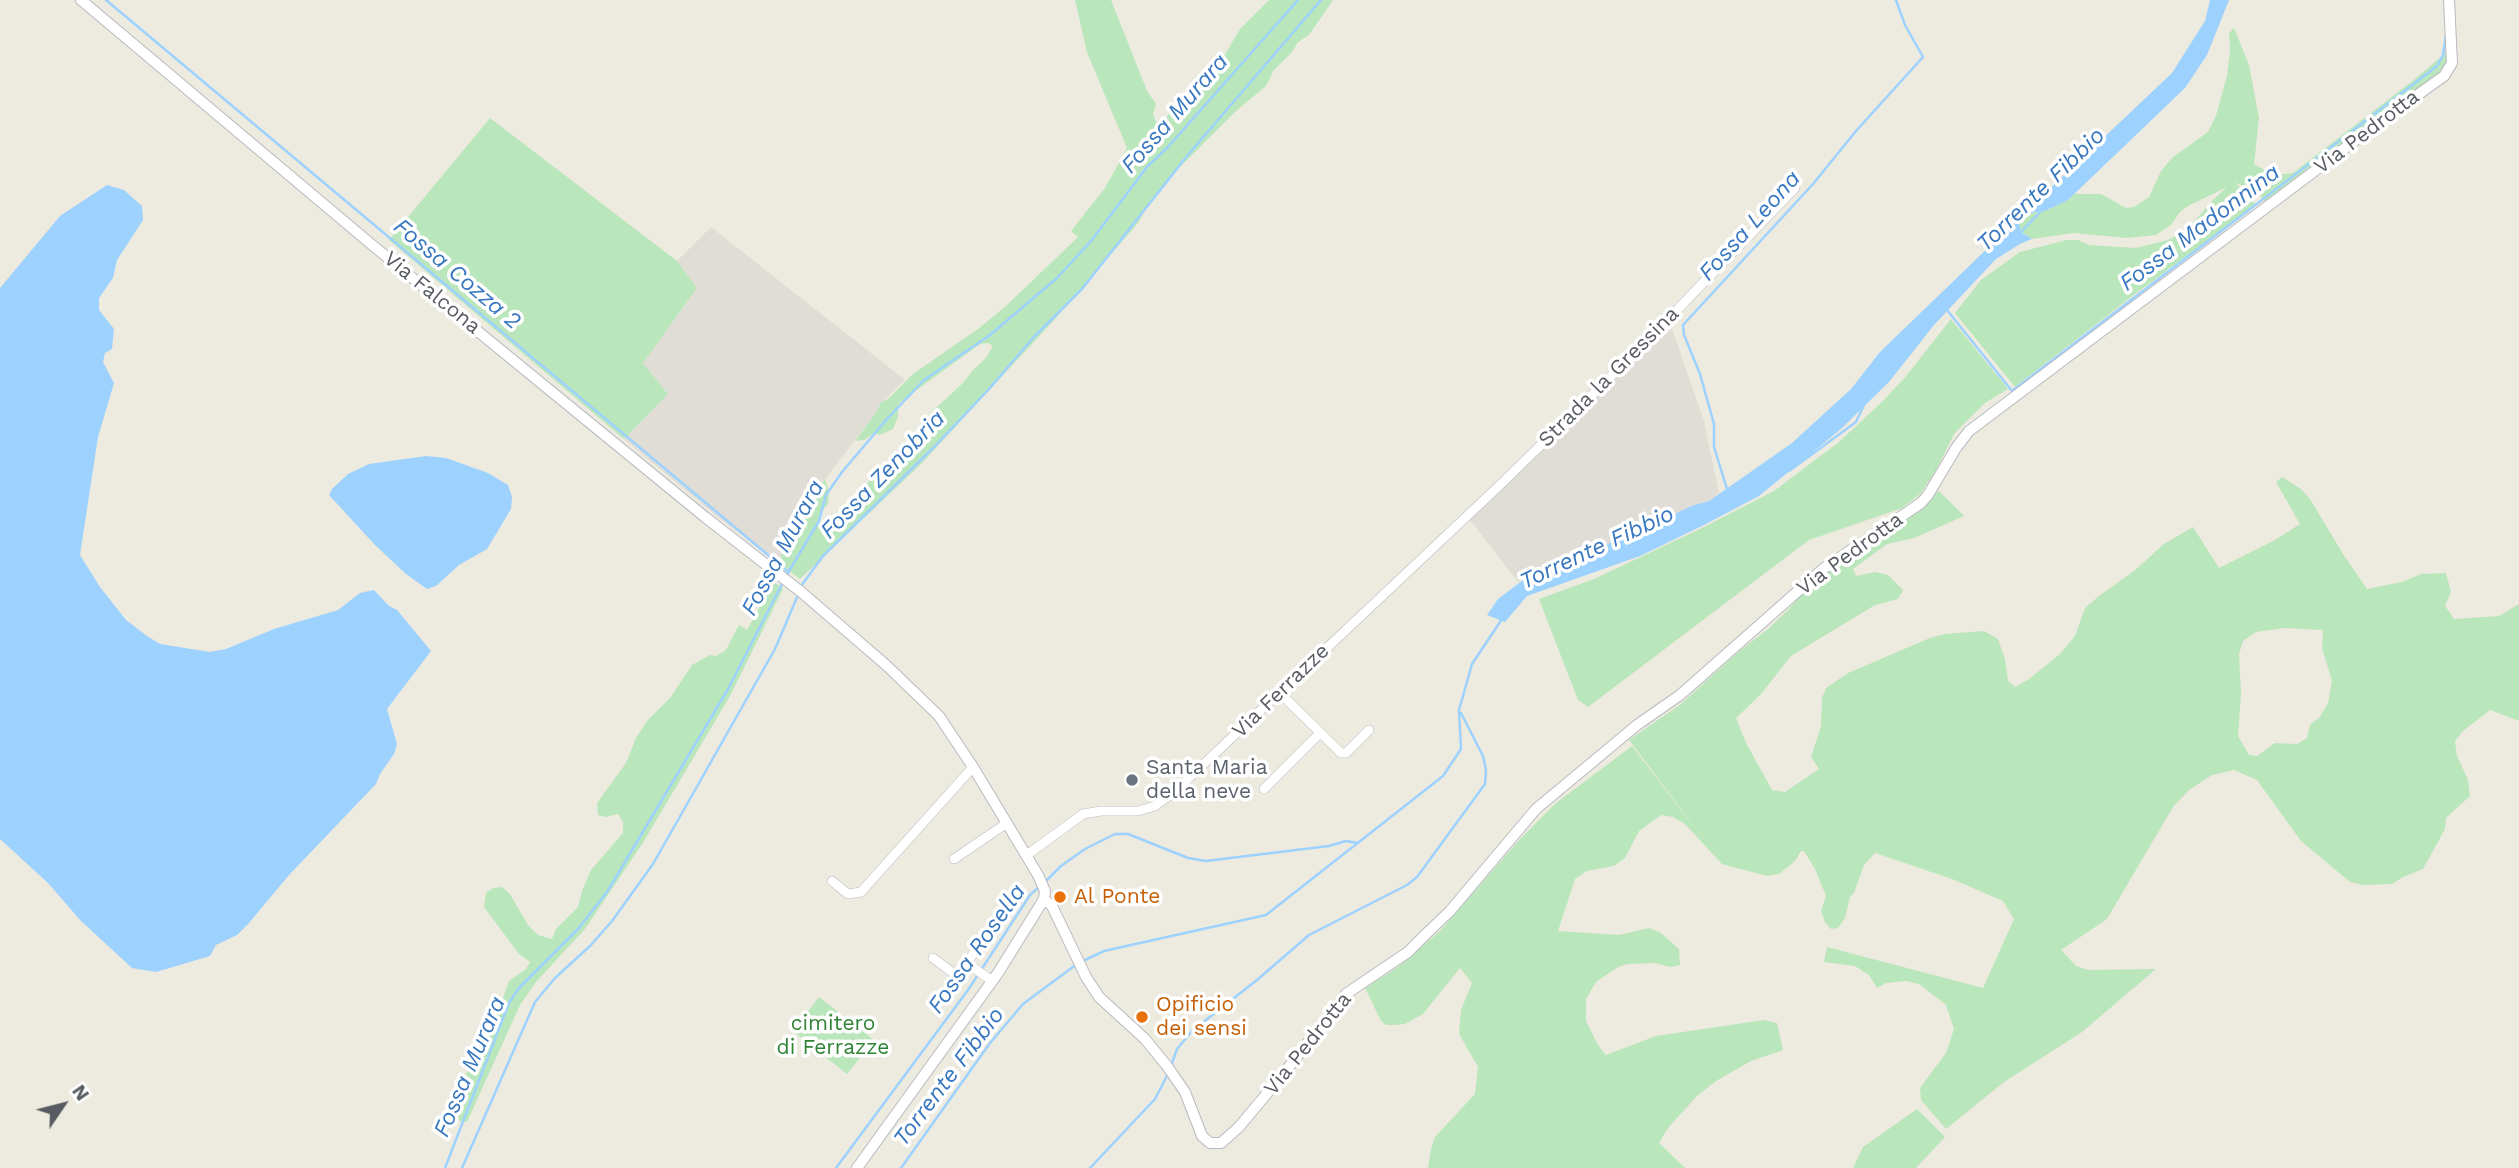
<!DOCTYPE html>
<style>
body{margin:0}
#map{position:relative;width:2519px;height:1168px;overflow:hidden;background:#edeadf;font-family:"Work Sans",sans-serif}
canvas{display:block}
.north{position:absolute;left:28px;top:1070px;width:70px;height:70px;-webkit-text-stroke:5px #fff;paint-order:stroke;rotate:55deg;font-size:19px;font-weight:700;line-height:28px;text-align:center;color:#585c62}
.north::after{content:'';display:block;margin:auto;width:24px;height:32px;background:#585c62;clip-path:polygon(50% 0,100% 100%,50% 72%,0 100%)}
</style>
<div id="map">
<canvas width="2519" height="1168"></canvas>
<div class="north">N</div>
</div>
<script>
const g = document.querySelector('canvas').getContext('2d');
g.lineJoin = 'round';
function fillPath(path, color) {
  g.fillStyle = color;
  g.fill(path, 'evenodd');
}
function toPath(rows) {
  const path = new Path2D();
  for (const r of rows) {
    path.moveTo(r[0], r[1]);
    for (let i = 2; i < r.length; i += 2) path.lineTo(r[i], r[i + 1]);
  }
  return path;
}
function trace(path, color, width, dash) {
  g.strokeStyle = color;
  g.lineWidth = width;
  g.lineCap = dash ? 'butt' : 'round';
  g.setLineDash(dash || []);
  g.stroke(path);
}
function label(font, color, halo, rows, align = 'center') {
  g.font = font + ' "Work Sans",sans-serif';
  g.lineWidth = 7;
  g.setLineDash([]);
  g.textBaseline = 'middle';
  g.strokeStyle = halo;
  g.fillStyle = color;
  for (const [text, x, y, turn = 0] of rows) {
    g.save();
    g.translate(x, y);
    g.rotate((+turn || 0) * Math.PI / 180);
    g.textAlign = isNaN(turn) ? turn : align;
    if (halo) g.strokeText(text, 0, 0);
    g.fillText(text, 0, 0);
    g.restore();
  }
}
fillPath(toPath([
 [711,227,905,380,877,407,877,411,825,479,806,512,787,538,779,563,713,513,624,439,668,394,643,363,697,288,677,261],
 [1670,323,1704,421,1719,493,1709,501,1691,506,1603,547,1544,567,1518,582,1470,520,1553,428]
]), '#e0ddd7');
fillPath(toPath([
 [1075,0,1111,0,1147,91,1156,104,1153,114,1156,122,1166,119,1172,109,1216,70,1240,29,1269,0,1333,0,1309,35,1298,42,1292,52,1274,70,1266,86,1236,111,1180,167,1149,203,1138,223,1055,319,922,463,800,579,779,563,787,538,806,512,825,479,829,491,828,504,820,512,818,523,824,523,854,502,876,471,905,446,923,420,963,383,973,370,986,358,993,346,988,343,980,344,903,400,898,405,898,417,893,429,879,435,874,433,864,440,855,441,877,411,881,402,888,399,913,374,978,329,1007,305,1078,237,1071,231,1105,188,1127,148,1087,52],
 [2234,28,2249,65,2259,118,2254,164,2273,175,2293,173,2415,79,2450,49,2447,65,2432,79,2266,204,2260,195,2235,182,2256,205,2135,294,2015,387,1955,313,1981,280,2020,252,2066,240,2078,240,2089,245,2136,248,2168,240,2186,231,2212,201,2227,187,2188,206,2180,212,2171,225,2156,235,2127,238,2073,233,2032,239,2021,232,2019,223,2023,214,2045,211,2068,200,2074,194,2101,194,2126,208,2134,207,2149,197,2161,171,2173,157,2208,132,2216,116,2227,76,2230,49,2229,33],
 [490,118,677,261,697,288,643,363,668,394,624,439,389,240],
 [1951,319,2008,389,1985,403,1954,434,1934,474,1920,494,1902,508,1809,540,1588,707,1578,700,1539,599,1594,579,1702,528,1774,491,1839,442,1884,400,1907,375],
 [2282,477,2301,489,2310,499,2343,554,2367,589,2402,582,2421,574,2446,573,2451,592,2445,606,2454,619,2499,616,2519,604,2519,721,2490,710,2463,731,2455,741,2457,756,2468,780,2470,796,2446,818,2445,829,2423,869,2403,877,2392,884,2364,885,2350,882,2301,841,2257,780,2234,770,2212,775,2189,790,2173,807,2107,919,2061,950,2076,966,2088,970,2156,969,2082,1032,2004,1082,1946,1129,1921,1100,1920,1088,1946,1053,1954,1029,1946,1005,1919,984,1906,981,1886,983,1877,988,1869,975,1855,966,1824,962,1827,947,1983,988,2014,919,2003,901,1952,879,1875,853,1864,865,1854,893,1850,897,1845,918,1838,928,1831,929,1825,922,1821,911,1826,896,1815,869,1804,851,1801,851,1795,861,1779,874,1767,876,1722,864,1685,824,1673,817,1661,815,1639,831,1625,858,1614,866,1587,871,1575,879,1558,931,1619,935,1649,928,1661,933,1679,949,1680,965,1670,967,1655,963,1628,964,1618,967,1596,982,1586,999,1586,1021,1598,1045,1606,1055,1656,1036,1764,1020,1777,1023,1783,1050,1751,1061,1716,1081,1697,1096,1668,1128,1659,1143,1685,1168,1428,1168,1431,1149,1435,1137,1475,1094,1478,1067,1459,1034,1461,1010,1472,983,1460,968,1423,1014,1405,1024,1395,1025,1386,1025,1381,1021,1365,988,1398,967,1440,931,1520,839,1556,803,1632,746,1711,849,1629,740,1681,704,1737,653,1768,629,1788,610,1816,576,1842,555,1939,491,1964,516,1914,538,1887,544,1853,569,1856,576,1875,572,1888,575,1903,590,1898,599,1875,605,1791,656,1761,694,1736,718,1746,743,1772,790,1785,792,1819,769,1811,757,1821,726,1822,698,1826,688,1848,673,1930,638,1945,634,1984,631,1998,639,2005,659,2008,681,2015,687,2029,679,2060,654,2075,636,2085,608,2099,596,2134,571,2164,544,2193,527,2219,568,2275,540,2300,524,2276,482],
 [2285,628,2323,630,2322,648,2332,681,2328,703,2320,717,2310,725,2307,738,2297,744,2275,743,2257,756,2249,755,2238,736,2241,694,2239,654,2243,641,2256,632],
 [771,579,783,589,730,696,644,841,585,929,536,982,520,1005,467,1122,459,1121,455,1108,460,1098,464,1077,492,1029,509,981,526,969,530,962,519,954,484,907,486,893,493,888,502,887,510,894,528,925,538,935,552,939,556,929,578,907,582,891,591,870,623,833,623,822,618,814,606,817,598,815,597,803,626,763,636,738,647,721,670,698,692,665,710,655,716,656,726,650,739,625,747,630,759,608],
 [819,997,874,1040,847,1074,793,1031],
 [1917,1109,1945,1137,1916,1168,1853,1168,1863,1147]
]), '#bae6bb');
fillPath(toPath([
 [2210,0,2229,0,2207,55,2185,88,2068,200,2045,211,2023,214,2019,223,2021,232,2032,239,2020,244,1996,259,1934,325,1889,382,1841,429,1759,496,1704,525,1640,556,1527,596,1505,622,1487,615,1498,599,1531,574,1638,532,1691,506,1709,501,1792,443,1851,389,1880,352,2023,214,2172,73,2205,21],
 [107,185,124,190,142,206,143,220,117,260,113,278,99,298,99,310,114,329,112,349,105,353,103,362,114,383,98,437,80,555,100,587,126,620,147,636,160,644,210,652,226,649,274,629,338,610,360,593,374,590,389,606,397,610,431,651,387,709,397,744,394,754,380,774,376,784,289,875,249,923,237,935,216,945,210,956,156,972,132,968,80,920,48,883,0,839,0,288,60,216],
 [426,456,446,458,488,473,508,485,512,497,511,509,487,549,459,565,436,586,427,589,406,574,375,545,329,495,332,489,348,474,369,464]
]), '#9dd2ff');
trace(toPath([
 [106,0,787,571],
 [2020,233,2042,210],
 [1947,310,2012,391,2428,73,2437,66,2443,55,2446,35],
 [1789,471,1856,422,1864,405],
 [1727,489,1714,447,1714,424,1700,374,1684,335,1683,325,1813,184,1856,131,1923,57,1905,25,1896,0],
 [786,576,819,521,826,495,842,472,887,419,924,380,990,335,1057,278,1091,241,1147,167,1168,147,1298,0],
 [801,586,823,556,936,445,989,389,1033,338,1082,289,1187,156,1321,0],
 [1044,883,1061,866,1085,849,1115,834,1128,834,1188,858,1206,861,1329,846,1346,841,1358,843],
 [1083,961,1104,951,1266,915,1443,776,1461,749,1459,710,1472,664,1502,619],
 [1171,1066,1177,1049,1193,1030,1257,980,1309,935,1407,885,1417,877,1485,784,1486,770,1483,756,1461,713],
 [445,1168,509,1003,519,988,579,928,607,892,728,689,783,582],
 [462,1168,535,1002,555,978,590,946,612,921,653,864,775,649,798,595],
 [836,1168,968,990,1030,895,1039,887],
 [901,1168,990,1043,1023,1004,1077,964],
 [1090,1168,1155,1099,1169,1072]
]), '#9dd2ff', 2.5);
const minor = toPath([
 [1279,692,1341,753,1346,753,1369,730],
 [1264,789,1320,733],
 [1027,855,1083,814,1101,811,1138,811,1155,806,1174,792,1500,485,1644,344,1795,188],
 [954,859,1007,823],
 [832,881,848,894,861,892,973,767],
 [933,958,957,976,967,963,992,981],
 [967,963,977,948]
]);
const tertiary = toPath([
 [81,0,371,244,705,517,800,591,886,665,939,716,973,767,1038,875,1045,891,1044,899,998,973,857,1168],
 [1044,899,1052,906,1086,977,1099,997,1145,1039,1167,1066,1185,1092,1202,1136,1210,1143,1221,1143,1239,1127,1284,1073,1346,994,1408,952,1426,934,1450,911,1536,809,1637,725,1680,695,1823,569,1921,503,1928,495,1956,448,1969,431,2381,121,2444,76,2452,63,2449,0]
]);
trace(minor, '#b8bac0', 10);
trace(tertiary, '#b8bac0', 12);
trace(minor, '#fff', 9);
trace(tertiary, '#fff', 10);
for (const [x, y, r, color] of [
 [1132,780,7,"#6b7280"],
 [1060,897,7,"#e8710a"],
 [1142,1017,7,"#e8710a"]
]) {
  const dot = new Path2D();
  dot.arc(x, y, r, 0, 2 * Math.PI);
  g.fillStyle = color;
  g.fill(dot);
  trace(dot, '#fff', 2.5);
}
label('21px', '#585c62', '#fff', [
 ["Via Pedrotta",2367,132,-37],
 ["Via Falcona",432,293,39],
 ["Strada la Gressina",1609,377,-45],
 ["Via Pedrotta",1850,554,-36],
 ["Via Ferrazze",1281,691,-44],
 ["Via Pedrotta",1308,1044,-51]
]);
label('21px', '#5b616d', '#fff', [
 ["Santa Maria",1146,768],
 ["della neve",1146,792]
], 'left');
label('21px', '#c56008', '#fff', [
 ["Al Ponte",1074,897],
 ["Opificio",1156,1005],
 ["dei sensi",1156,1029]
], 'left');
label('21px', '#2e8334', '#fff', [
 ["cimitero",833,1024],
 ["di Ferrazze",833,1048]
]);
label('italic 23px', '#3777c0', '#fff', [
 ["Fossa Murara",1175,114,-49],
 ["Torrente Fibbio",2041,190,-44],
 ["Fossa Leona",1750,226,-48],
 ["Fossa Madonnina",2200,228,-37],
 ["Fossa Cozza 2",457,274,40],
 ["Fossa Zenobria",883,475,-46],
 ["Fossa Murara",783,548,-62],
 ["Torrente Fibbio",1597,548,-25],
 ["Fossa Rosella",977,949,-55],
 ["Fossa Murara",470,1067,-67],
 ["Torrente Fibbio",949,1077,-53]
]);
</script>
